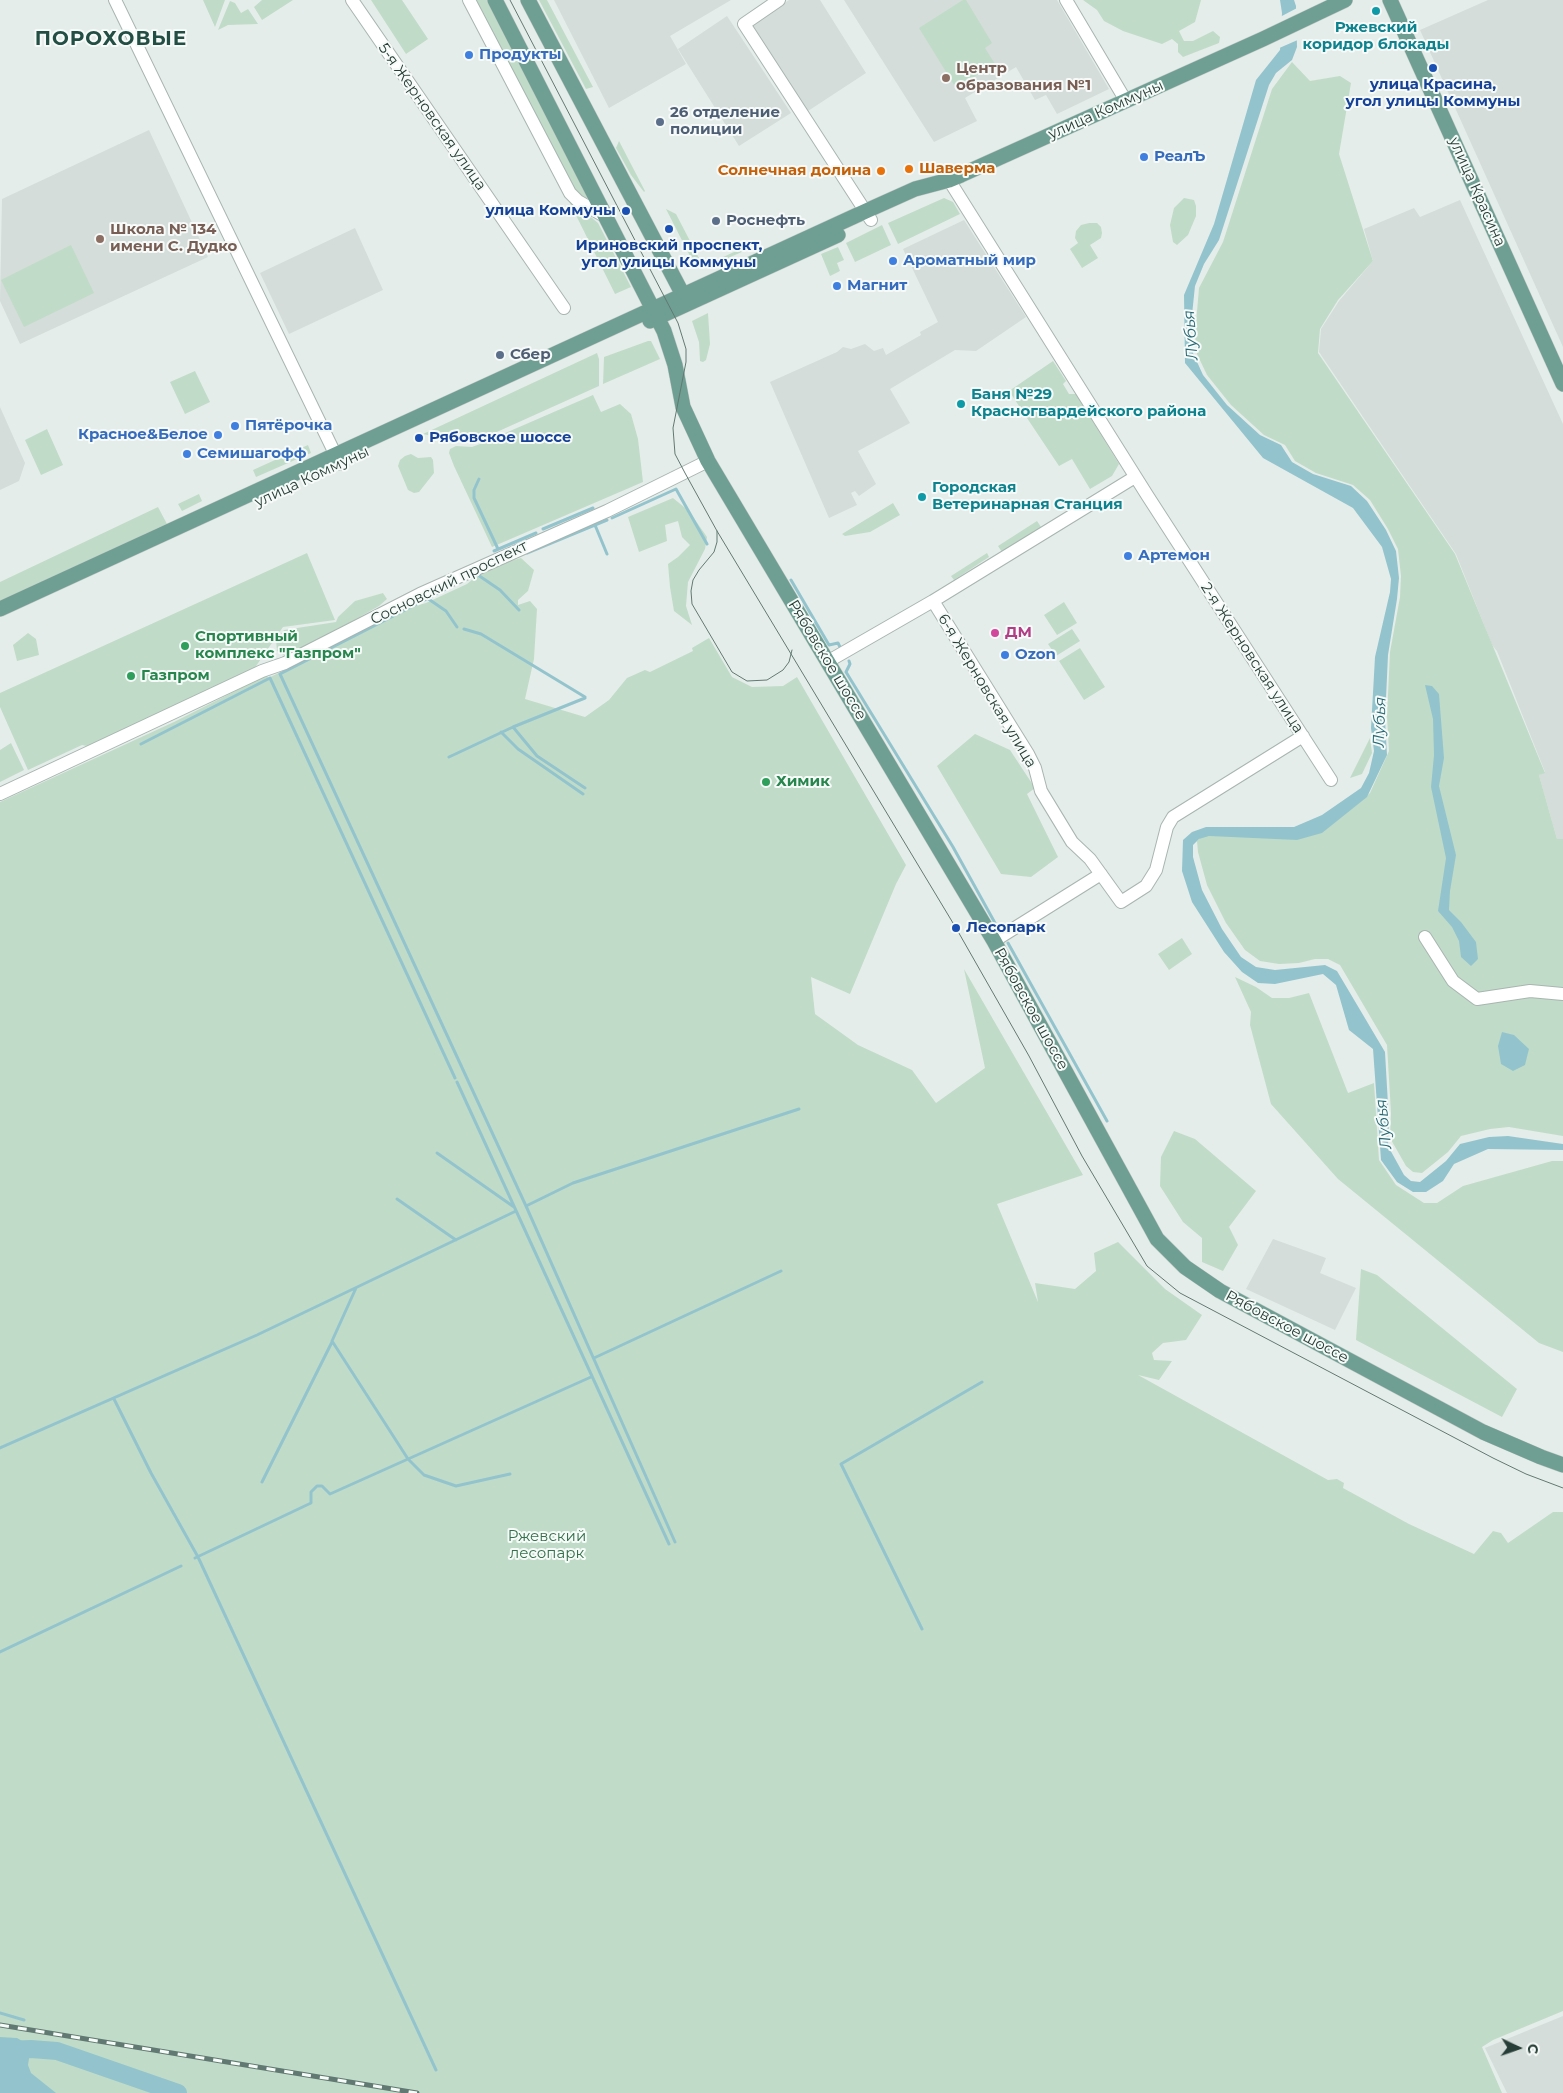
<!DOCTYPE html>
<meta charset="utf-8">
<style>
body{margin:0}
#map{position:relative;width:1563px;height:2093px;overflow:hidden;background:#e5edea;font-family:Montserrat,sans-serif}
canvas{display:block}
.north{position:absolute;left:1493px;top:2023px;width:50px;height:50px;-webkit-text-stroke:4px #f6faf8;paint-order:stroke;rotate:93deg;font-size:14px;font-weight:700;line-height:20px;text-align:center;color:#263e37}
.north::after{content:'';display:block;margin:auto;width:18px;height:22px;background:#263e37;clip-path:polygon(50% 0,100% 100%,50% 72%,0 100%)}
</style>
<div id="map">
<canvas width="1563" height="2093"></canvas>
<div class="north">С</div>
</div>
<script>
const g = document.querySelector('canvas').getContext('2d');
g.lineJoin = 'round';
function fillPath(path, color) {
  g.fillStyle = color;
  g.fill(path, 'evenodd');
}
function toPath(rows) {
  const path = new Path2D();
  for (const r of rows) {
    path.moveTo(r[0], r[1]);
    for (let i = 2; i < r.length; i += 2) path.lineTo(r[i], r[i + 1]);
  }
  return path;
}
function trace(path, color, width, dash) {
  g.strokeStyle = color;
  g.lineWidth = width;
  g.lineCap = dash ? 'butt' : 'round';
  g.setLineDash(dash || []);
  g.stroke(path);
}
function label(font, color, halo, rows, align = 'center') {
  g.font = font + ' Montserrat,sans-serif';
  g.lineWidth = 4;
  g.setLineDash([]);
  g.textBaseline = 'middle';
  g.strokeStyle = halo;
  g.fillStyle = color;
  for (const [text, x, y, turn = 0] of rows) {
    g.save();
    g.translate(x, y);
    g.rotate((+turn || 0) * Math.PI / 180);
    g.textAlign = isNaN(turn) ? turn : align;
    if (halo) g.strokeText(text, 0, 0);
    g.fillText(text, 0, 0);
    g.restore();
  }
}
fillPath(toPath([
 [554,0,731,0,670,36,686,64,609,108],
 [789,0,820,0,866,73,808,111,751,26],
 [844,0,1057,0,1109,89,1057,114,1046,95,1035,100,1016,67,965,98,977,121,934,142],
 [1488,0,1563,0,1563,347,1420,30],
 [727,16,791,113,739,146,678,49],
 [149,130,208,257,20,344,0,301,2,199],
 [1460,200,1563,424,1563,839,1557,839,1539,775,1545,772,1497,651,1492,645,1456,554,1319,352,1321,329,1339,301,1373,261,1364,229,1414,208,1420,217],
 [964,220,1026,317,976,351,955,350,890,389,910,423,858,451,876,484,859,496,855,491,851,493,857,505,829,518,770,382,837,352,843,347,851,349,865,344,874,351,883,348,886,355,921,335,920,332,938,322,903,249],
 [355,228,383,290,289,334,260,273],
 [0,407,25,463,19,481,0,490],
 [1273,1239,1326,1258,1320,1273,1356,1288,1335,1330,1246,1289],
 [1563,2016,1563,2093,1507,2093,1485,2048]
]), '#d4ddd9');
fillPath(toPath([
 [203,0,225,0,215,27],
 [262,0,293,0,262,20,254,7],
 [371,0,402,0,428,39,406,54],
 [476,0,488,0,589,197,587,199,585,199,574,188],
 [539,0,547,0,593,87,586,89],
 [963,0,966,0,992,43,985,48,995,64,956,88,919,28],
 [1083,0,1201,0,1195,22,1179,31,1184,41,1193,41,1213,31,1220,37,1219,43,1183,57,1178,52,1178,44,1172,39,1162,44,1123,31,1104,21,1097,10],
 [230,1,235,3,241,13,248,9,258,24,228,25,218,30],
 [1292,62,1310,81,1340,76,1351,83,1339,154,1373,261,1338,300,1320,329,1318,353,1455,554,1545,773,1539,775,1557,839,1563,839,1563,1136,1509,1127,1490,1129,1461,1136,1448,1152,1422,1173,1413,1172,1406,1166,1390,1138,1391,1113,1387,1045,1340,965,1328,959,1315,959,1299,963,1279,964,1260,961,1245,950,1226,923,1207,885,1198,852,1197,841,1204,834,1301,835,1357,804,1370,793,1389,751,1387,716,1390,652,1400,597,1401,576,1398,549,1388,529,1370,500,1353,485,1316,473,1295,461,1285,445,1264,435,1231,405,1207,375,1197,354,1195,335,1199,288,1223,242,1272,89],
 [619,141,645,191,644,192,631,175,616,148],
 [567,197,598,223,631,287,615,294],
 [944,198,953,202,960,214,898,244,888,223],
 [1184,198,1194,200,1196,206,1196,216,1188,235,1177,245,1173,242,1170,225,1174,208],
 [666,209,676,214,701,262,708,264,747,246,751,248,705,268,692,260],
 [1089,223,1097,223,1101,227,1102,233,1101,238,1090,245,1098,258,1082,268,1070,249,1078,243,1075,238,1076,231,1081,225],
 [882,225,891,245,855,262,846,243],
 [71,245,94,293,24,327,1,280],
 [838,247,844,260,837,263,840,271,830,276,821,254],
 [708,313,710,344,706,360,703,362,700,361,699,342,692,321],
 [648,341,651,341,660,359,603,384,604,357],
 [597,353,599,359,599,386,479,440,463,443,423,434],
 [1053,361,1066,381,1063,384,1069,394,1078,394,1083,401,1082,404,1119,464,1112,476,1090,489,1072,459,1059,466,1009,391],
 [195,371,210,402,185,414,170,382],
 [593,395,601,412,620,404,631,414,638,439,643,482,492,547,454,466,449,453,450,449,456,446,472,447,480,444],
 [47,429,63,465,41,475,25,440],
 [308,445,311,453,256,477,253,470],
 [411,454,418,458,431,457,433,460,434,473,419,492,414,493,408,490,398,466,400,460,405,456],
 [199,494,202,501,182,511,178,504],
 [673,498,689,511,707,537,705,549,688,582,686,606,692,625,674,611,670,587,668,564,678,557,690,545,682,537,678,521,665,525,667,541,639,552,628,517],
 [893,503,900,515,870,532,845,536,842,534],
 [158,507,167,524,0,602,0,582],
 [1037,521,1041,527,1002,552,998,546],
 [307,553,335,620,283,627,254,669,87,746,82,745,28,770,0,707,0,693],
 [987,553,989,557,954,580,951,576],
 [521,558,534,570,528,591,518,600,518,605,530,601,537,609,534,659,525,699,585,717,609,700,627,678,645,670,650,672,693,651,692,648,709,638,732,677,752,687,783,686,797,677,906,865,896,884,850,994,811,977,815,1014,858,1045,912,1070,936,1103,985,1068,964,969,1083,1175,997,1204,1038,1302,1035,1283,1075,1289,1096,1271,1094,1253,1118,1242,1165,1289,1202,1315,1186,1340,1163,1343,1152,1353,1154,1360,1172,1361,1159,1380,1138,1375,1328,1480,1337,1479,1344,1483,1343,1488,1409,1524,1474,1554,1493,1531,1501,1533,1508,1543,1553,1512,1563,1512,1563,2011,1493,2040,1482,2047,1502,2093,0,2093,0,802,174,722,267,675,268,678,283,671,293,661,394,612,426,603,467,584,486,568],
 [383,593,387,599,379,606,351,622,285,656,277,651,276,640,284,630,336,622,338,617,355,601],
 [1064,602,1077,623,1057,635,1044,615],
 [1072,629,1080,641,1056,656,1048,644],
 [28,633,36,639,39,655,17,661,13,645],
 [1080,648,1105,687,1084,700,1059,661],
 [975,734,1010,750,1035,788,1027,794,1058,857,1031,877,1001,874,937,766],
 [1370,738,1372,753,1362,774,1350,778],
 [11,743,24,770,0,782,0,750],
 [1182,938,1192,954,1169,970,1158,954],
 [1235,977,1256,987,1272,998,1289,998,1309,993,1348,1093,1374,1083,1379,1160,1396,1185,1424,1203,1437,1203,1463,1186,1552,1161,1563,1161,1563,1352,1539,1343,1338,1179,1271,1104,1250,1025,1251,1012],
 [1174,1131,1195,1139,1256,1191,1229,1227,1238,1245,1223,1271,1202,1262,1202,1238,1183,1222,1160,1186,1161,1157],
 [1361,1269,1377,1275,1517,1389,1502,1417,1356,1340]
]), '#c0dcc8');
fillPath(toPath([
 [1280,0,1294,0,1296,6,1297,47,1292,60,1276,73,1269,85,1219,240,1204,264,1195,286,1190,334,1193,353,1203,375,1227,405,1260,435,1281,445,1292,462,1313,474,1351,486,1367,501,1386,530,1396,551,1399,578,1397,599,1388,655,1385,720,1387,755,1367,797,1322,833,1297,840,1209,836,1199,839,1193,845,1193,857,1202,890,1222,929,1241,957,1256,967,1275,970,1325,965,1337,971,1385,1052,1389,1122,1388,1146,1404,1175,1411,1181,1420,1182,1446,1161,1460,1144,1489,1137,1508,1136,1563,1144,1563,1150,1488,1149,1454,1164,1443,1181,1426,1192,1413,1192,1397,1182,1381,1160,1373,1049,1349,1030,1336,985,1323,974,1275,984,1258,983,1242,972,1224,952,1192,902,1182,871,1183,840,1192,832,1206,827,1294,827,1322,815,1361,788,1369,773,1374,751,1371,728,1375,657,1390,592,1391,579,1382,547,1353,508,1263,458,1185,363,1184,295,1214,224,1256,80,1280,50,1282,13],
 [1425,685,1432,686,1439,694,1444,758,1439,786,1456,855,1450,891,1449,910,1461,922,1476,942,1478,959,1471,966,1461,957,1459,941,1452,927,1438,911,1446,858,1431,787,1434,755,1433,719],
 [1502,1032,1514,1035,1529,1049,1525,1065,1513,1071,1501,1064,1498,1046],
 [0,2037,17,2038,31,2046,28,2065,31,2073,56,2093,0,2093]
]), '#93c4cd');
fillPath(toPath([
 [1299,7,1300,39,1277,49,1280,17]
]), '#e5edea');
trace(toPath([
 [479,479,474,490,474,498,498,549],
 [612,518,676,489,707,544],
 [595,525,607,554],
 [543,529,593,508],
 [494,551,536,533],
 [527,553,607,520],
 [478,575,500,590,519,610],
 [791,580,829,645,838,643,840,647],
 [450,587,280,674,526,1206,675,1542],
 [427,598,446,611,457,627],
 [464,629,481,634,585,697],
 [849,661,850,664,846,672,953,847,995,923],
 [513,727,537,756,585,788],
 [501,732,518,749,583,794],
 [141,744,270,678,455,1078],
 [449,757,513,727,585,698],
 [1008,943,1107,1121],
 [457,1082,669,1544],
 [437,1153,514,1207],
 [397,1199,456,1240],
 [526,1206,573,1183,799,1109],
 [356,1288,332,1341,408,1459,424,1475,456,1486,510,1474],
 [594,1358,781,1271],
 [114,1399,151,1473,198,1557,436,2070],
 [0,1448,257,1335,516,1211],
 [262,1482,332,1342],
 [195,1558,311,1503,311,1492,317,1486,322,1486,330,1494,591,1377],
 [922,1629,841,1464,982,1382],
 [0,1652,181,1566],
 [0,2013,24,2020]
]), '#93c4cd', 3);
trace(toPath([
 [0,2050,31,2049,57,2051,178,2093]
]), '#93c4cd', 18);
const minor = toPath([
 [115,0,340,464],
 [352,0,564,308],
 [469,0,570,193,578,201,606,217],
 [779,0,744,24,871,220],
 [1066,0,1126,101],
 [949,180,1147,495,1331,780],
 [1135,477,933,601,1028,754,1035,768,1041,791,1072,842,1090,859,1121,902,1146,886,1156,870,1167,827,1173,817,1303,736],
 [827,662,933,601],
 [0,794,262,671,285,663,420,594,607,511,708,461],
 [1425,937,1453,981,1477,999,1530,991,1563,994],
 [994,941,1101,874]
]);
const major = toPath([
 [495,0,664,331,675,365,683,407,708,461,994,941,1157,1239,1185,1267,1220,1291,1483,1432,1541,1457,1563,1465],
 [528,0,683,295,681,305],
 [1390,0,1563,384],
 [650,321,838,235],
 [0,609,866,211,915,189,949,180,961,175,1263,39,1345,0]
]);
trace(minor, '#a8b5b1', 14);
trace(major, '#c2c9c7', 16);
trace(minor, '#fff', 12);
trace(major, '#6e9f92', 15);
trace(toPath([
 [510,0,678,323,686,349,686,362,673,428,675,454,685,473,717,531,956,928,1029,1056,1082,1156,1147,1266,1180,1293,1493,1458,1526,1474,1563,1488],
 [717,531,717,542,714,552,699,570,693,580,691,591,692,604,732,672,747,681,767,680,783,670,789,662,792,650]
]), '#617972', 1);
const rail = toPath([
 [0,2025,417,2093]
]);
trace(rail, '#617972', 5);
trace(rail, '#f6faf8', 3, [9]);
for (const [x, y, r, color] of [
 [1376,11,5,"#0f9aa8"],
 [469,55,5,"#3f7fe0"],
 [1433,68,5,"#1a4fb4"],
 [946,78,5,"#8d6e63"],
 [660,122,5,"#5c6f8a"],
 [1144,157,5,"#3f7fe0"],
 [909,169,5,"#e8710a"],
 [881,171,5,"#e8710a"],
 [626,211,5,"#1a4fb4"],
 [716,221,5,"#5c6f8a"],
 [669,229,5,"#1a4fb4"],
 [100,239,5,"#8d6e63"],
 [893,261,5,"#3f7fe0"],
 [837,286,5,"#3f7fe0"],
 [500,355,5,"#5c6f8a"],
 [961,404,5,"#0f9aa8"],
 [235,426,5,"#3f7fe0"],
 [218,435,5,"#3f7fe0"],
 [419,438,5,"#1a4fb4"],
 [187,454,5,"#3f7fe0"],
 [922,497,5,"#0f9aa8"],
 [1128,556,5,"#3f7fe0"],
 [995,633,5,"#d1479c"],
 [185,646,5,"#2e9e5b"],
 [1005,655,5,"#3f7fe0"],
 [131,676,5,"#2e9e5b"],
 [766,782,5,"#2e9e5b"],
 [956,928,5,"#1a4fb4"]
]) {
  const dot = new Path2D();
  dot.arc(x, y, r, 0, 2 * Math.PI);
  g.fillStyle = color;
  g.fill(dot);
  trace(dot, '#f6faf8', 2);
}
label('bold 15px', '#0d838f', '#f6faf8', [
 ["Ржевский",1376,28,"center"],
 ["коридор блокады",1376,45,"center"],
 ["Баня №29",971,395],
 ["Красногвардейского района",971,412],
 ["Городская",932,488],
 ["Ветеринарная Станция",932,505]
], 'left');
label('bold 15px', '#366cbe', '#f6faf8', [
 ["Продукты",479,55],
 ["РеалЪ",1154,157],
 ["Ароматный мир",903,261],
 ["Магнит",847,286],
 ["Пятёрочка",245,426],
 ["Красное&Белое",208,435,"right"],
 ["Семишагофф",197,454],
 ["Артемон",1138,556],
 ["Ozon",1015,655]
], 'left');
label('bold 15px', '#785e54', '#f6faf8', [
 ["Центр",956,69],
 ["образования №1",956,86],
 ["Школа № 134",110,230],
 ["имени С. Дудко",110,247]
], 'left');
label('bold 15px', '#164399', '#f6faf8', [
 ["улица Красина,",1433,85],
 ["угол улицы Коммуны",1433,102],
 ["улица Коммуны",616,211,"right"],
 ["Ириновский проспект,",669,246],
 ["угол улицы Коммуны",669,263],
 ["Рябовское шоссе",429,438,"left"],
 ["Лесопарк",966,928,"left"]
]);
label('15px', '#263e37', '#f6faf8', [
 ["улица Коммуны",1106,110,-24],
 ["5-я Жерновская улица",432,117,55],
 ["улица Красина",1477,192,66],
 ["улица Коммуны",312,477,-25],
 ["Сосновский проспект",449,583,-26],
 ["2-я Жерновская улица",1252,658,57],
 ["Рябовское шоссе",827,660,59],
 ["6-я Жерновская улица",987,691,59],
 ["Рябовское шоссе",1031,1009,61],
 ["Рябовское шоссе",1287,1327,28]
]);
label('bold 15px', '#4e5e75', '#f6faf8', [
 ["26 отделение",670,113],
 ["полиции",670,130],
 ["Роснефть",726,221],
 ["Сбер",510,355]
], 'left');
label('bold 15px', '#c56008', '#f6faf8', [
 ["Шаверма",919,169],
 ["Солнечная долина",871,171,"right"]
], 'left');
label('bold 15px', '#b23c85', '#f6faf8', [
 ["ДМ",1005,633]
], 'left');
label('bold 15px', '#27864d', '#f6faf8', [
 ["Cпортивный",195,637],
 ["комплекс \"Газпром\"",195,654],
 ["Газпром",141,676],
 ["Химик",776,782]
], 'left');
label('15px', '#33714b', '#f6faf8', [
 ["Ржевский",547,1537],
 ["лесопарк",547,1554]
]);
label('italic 16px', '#256875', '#f6faf8', [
 ["Лубья",1191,335,-94],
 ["Лубья",1380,722,-88],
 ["Лубья",1384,1124,-96]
]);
g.letterSpacing = '1px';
label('bold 20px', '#234e43', '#f6faf8', [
 ["ПОРОХОВЫЕ",111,39]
]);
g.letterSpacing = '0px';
</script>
